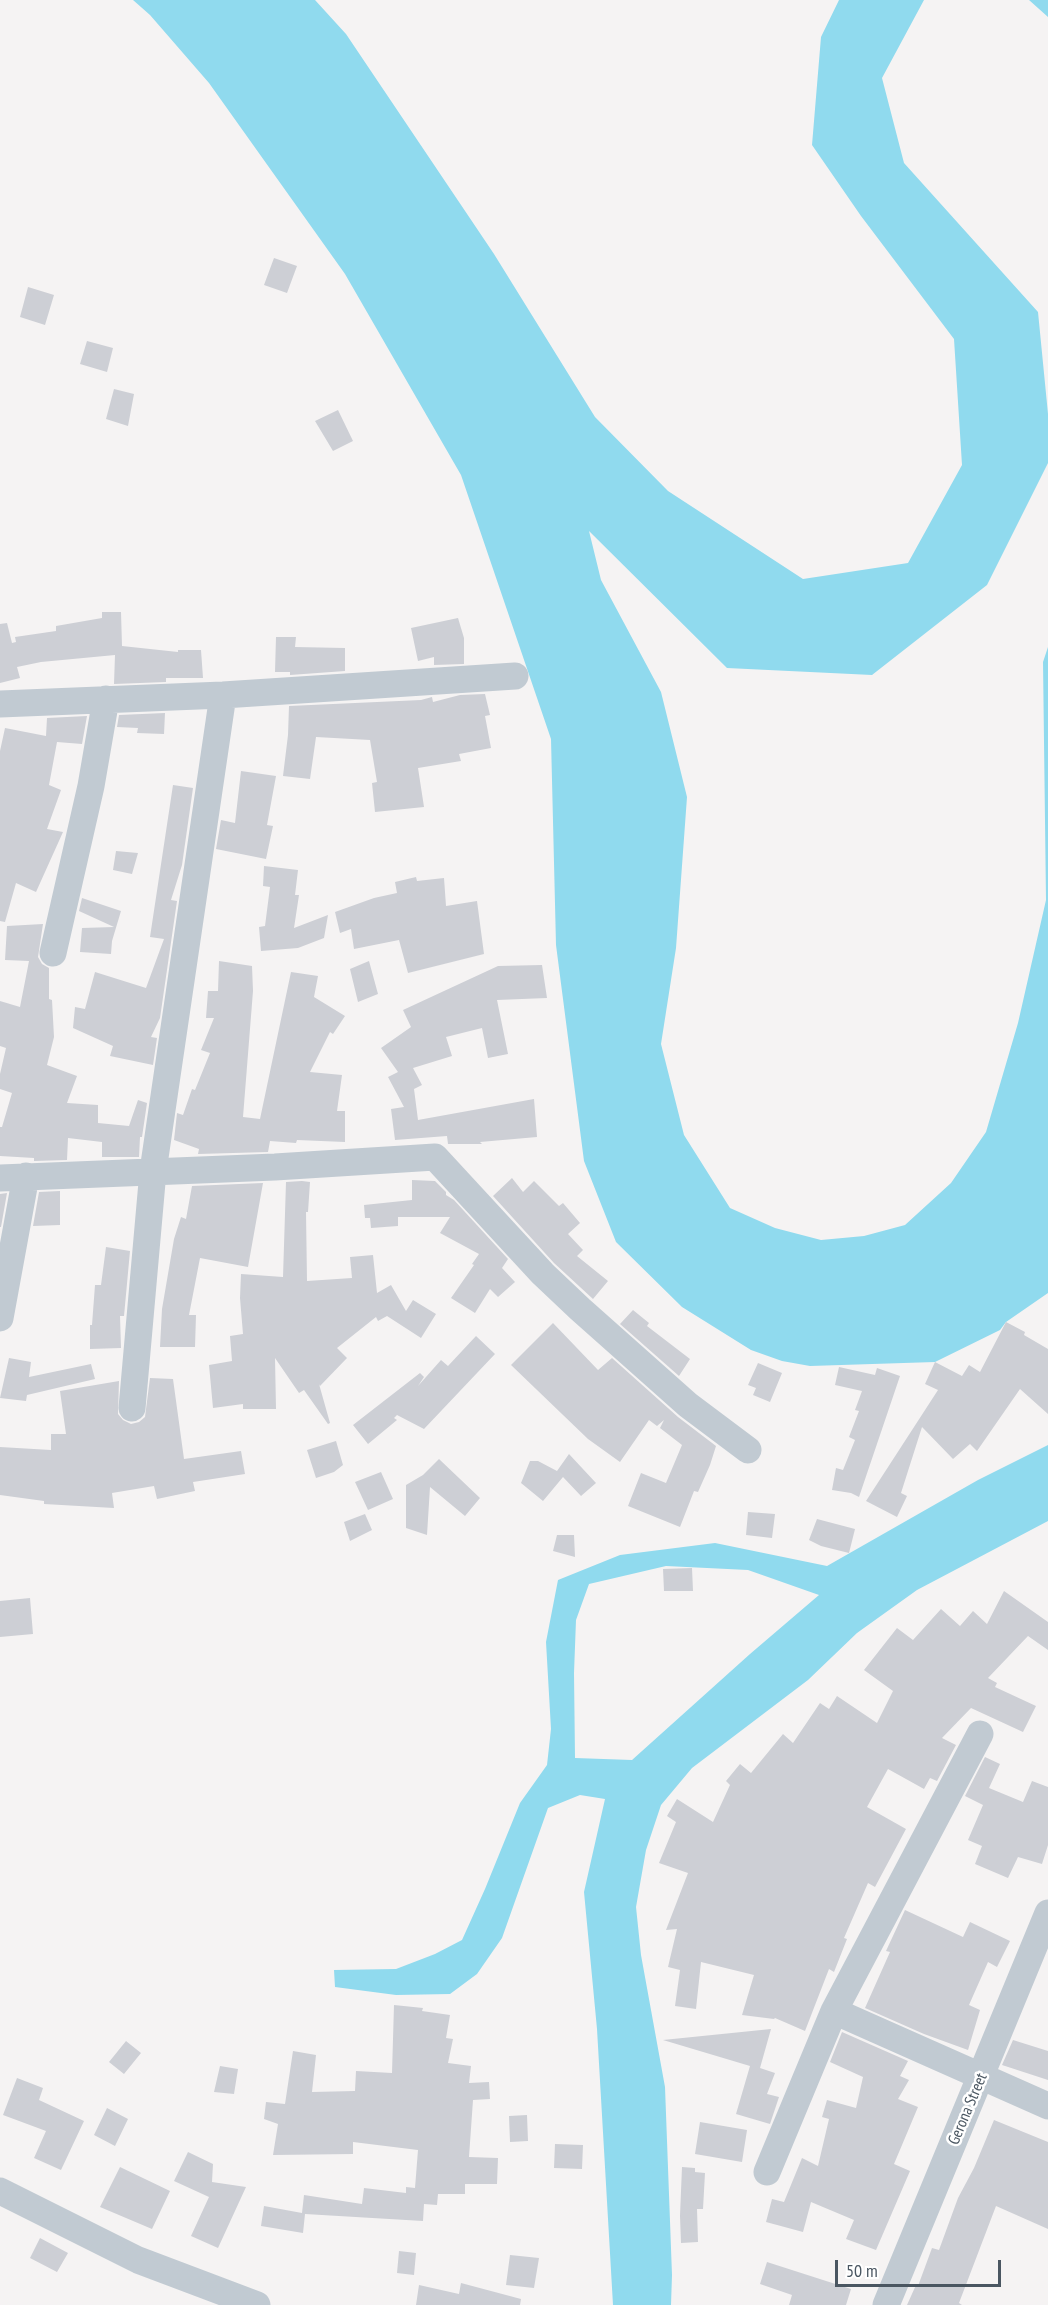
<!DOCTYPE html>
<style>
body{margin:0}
#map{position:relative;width:1048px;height:2305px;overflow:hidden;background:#f5f3f3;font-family:"PT Sans Narrow",sans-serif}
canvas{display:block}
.scale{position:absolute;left:835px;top:2260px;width:166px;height:27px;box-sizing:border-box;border:3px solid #4a5661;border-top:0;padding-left:8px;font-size:18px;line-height:21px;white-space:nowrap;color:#4a5661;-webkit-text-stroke:4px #fff;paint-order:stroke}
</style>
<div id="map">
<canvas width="1048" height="2305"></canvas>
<div class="scale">50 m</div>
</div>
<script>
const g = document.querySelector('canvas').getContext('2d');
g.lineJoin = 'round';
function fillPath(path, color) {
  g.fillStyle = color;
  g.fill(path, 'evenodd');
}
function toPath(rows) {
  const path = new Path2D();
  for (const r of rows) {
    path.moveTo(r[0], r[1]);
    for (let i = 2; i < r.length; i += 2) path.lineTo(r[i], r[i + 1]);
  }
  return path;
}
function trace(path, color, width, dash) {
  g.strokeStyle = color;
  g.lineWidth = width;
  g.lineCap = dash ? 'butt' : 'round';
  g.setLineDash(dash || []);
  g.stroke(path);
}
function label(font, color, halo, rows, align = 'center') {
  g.font = font + ' "PT Sans Narrow",sans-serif';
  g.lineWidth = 5;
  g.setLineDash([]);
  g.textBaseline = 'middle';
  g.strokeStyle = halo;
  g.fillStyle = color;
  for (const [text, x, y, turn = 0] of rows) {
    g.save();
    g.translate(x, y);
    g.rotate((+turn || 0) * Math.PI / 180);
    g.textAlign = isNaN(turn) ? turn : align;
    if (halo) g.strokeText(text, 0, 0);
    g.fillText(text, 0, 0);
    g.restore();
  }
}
fillPath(toPath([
 [133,0,315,0,346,34,494,254,595,417,668,491,803,579,908,563,962,465,954,339,861,216,812,145,821,37,839,0,924,0,882,78,904,163,1038,312,1048,414,1048,463,987,585,872,675,727,668,589,531,601,580,661,692,687,797,676,948,661,1044,684,1135,730,1208,775,1228,821,1240,864,1236,905,1225,951,1183,986,1132,1018,1023,1046,900,1043,662,1048,647,1048,1293,1006,1322,1000,1330,935,1362,810,1366,782,1361,751,1350,682,1307,616,1242,584,1161,556,945,551,739,461,475,345,274,209,83,150,15],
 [1029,0,1048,0,1048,17],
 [1048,1445,1048,1521,917,1590,857,1633,808,1680,692,1768,661,1805,646,1850,636,1907,641,1955,665,2087,672,2275,671,2305,613,2305,597,2029,584,1892,605,1799,580,1795,548,1808,502,1938,477,1974,450,1994,396,1995,335,1987,334,1970,396,1969,435,1954,462,1940,485,1889,520,1803,547,1765,551,1729,546,1642,558,1580,620,1555,715,1543,827,1566,978,1480],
 [666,1566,748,1570,819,1595,750,1654,632,1760,575,1758,574,1673,576,1620,589,1584]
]), '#90daee');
fillPath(toPath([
 [274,258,297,266,287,293,264,285],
 [28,287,54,295,45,325,20,317],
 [87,341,113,348,107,372,80,364],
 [114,389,134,394,128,426,106,419],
 [338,410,353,441,333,451,315,421],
 [102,612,121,612,122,646,178,652,178,650,201,650,203,678,166,678,166,682,114,684,115,655,41,662,17,667,20,678,0,683,0,624,7,623,12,643,16,642,15,637,56,631,56,626,102,618],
 [458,618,464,638,464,664,434,665,434,657,418,661,411,628],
 [276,637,296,637,295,647,345,648,345,671,290,675,290,672,275,672],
 [485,694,490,715,485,716,491,748,459,754,461,761,418,768,424,807,375,812,372,783,377,782,370,740,316,737,310,779,283,776,288,735,289,706,421,700,432,697,433,702,460,695],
 [165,713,164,734,137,733,138,728,117,727,119,715],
 [87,716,82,744,57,742,49,785,61,790,47,829,63,832,36,892,16,883,5,922,0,921,0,751,5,728,46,736,47,718],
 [241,771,276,776,267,825,273,826,266,859,216,849,221,820,235,823],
 [173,785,193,788,182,865,171,900,177,901,160,1018,151,1037,157,1038,153,1065,110,1056,113,1046,73,1028,75,1007,85,1009,95,972,146,988,164,939,150,937],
 [116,851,138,853,132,874,113,870],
 [264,866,298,870,295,895,299,895,294,928,328,915,324,938,298,948,261,951,259,927,265,926,270,887,263,886],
 [416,877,417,881,444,878,446,906,477,901,484,954,408,973,399,940,354,949,351,929,340,933,335,912,374,898,397,893,395,882],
 [82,898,121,911,112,941,111,954,80,952,82,928,114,927,79,911],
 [43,924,38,957,42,964,49,968,49,999,52,1000,54,1037,47,1065,77,1076,67,1103,98,1105,98,1123,129,1126,138,1100,147,1103,142,1137,140,1137,139,1157,102,1157,102,1142,68,1138,67,1160,34,1161,34,1158,0,1156,0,1127,2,1127,12,1093,0,1089,0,1074,6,1048,0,1046,0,1001,20,1007,29,961,5,960,7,926],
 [219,961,252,966,253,991,243,1117,260,1119,291,972,318,976,314,997,345,1016,333,1034,330,1032,310,1072,342,1075,337,1111,345,1111,345,1142,297,1140,296,1143,270,1141,268,1152,198,1154,199,1149,174,1140,177,1113,183,1115,192,1089,195,1090,210,1053,201,1050,214,1018,206,1018,208,991,218,991],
 [369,961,378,994,358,1002,350,969],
 [542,965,547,998,497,1000,508,1054,488,1058,482,1028,446,1037,452,1056,413,1068,422,1085,414,1089,418,1120,534,1099,537,1137,480,1142,482,1144,448,1144,447,1136,395,1140,391,1109,404,1107,388,1077,398,1072,381,1048,411,1027,403,1010,498,966],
 [512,1178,523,1192,534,1181,559,1206,563,1203,580,1223,568,1234,583,1250,577,1256,608,1281,593,1299,554,1263,493,1196],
 [412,1180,435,1181,446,1192,446,1195,454,1200,508,1259,502,1268,515,1282,498,1297,490,1289,475,1313,451,1298,474,1265,472,1264,479,1254,440,1233,450,1217,398,1217,398,1226,371,1228,370,1218,365,1218,364,1205,412,1200],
 [302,1181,310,1182,308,1212,306,1212,307,1281,352,1278,350,1257,373,1255,377,1293,391,1285,406,1311,413,1300,436,1314,421,1338,387,1316,378,1321,376,1317,337,1348,347,1358,320,1386,319,1384,330,1423,328,1424,304,1390,299,1393,275,1358,276,1409,243,1409,243,1404,213,1408,209,1365,232,1361,230,1336,243,1334,240,1298,241,1274,283,1277,286,1182],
 [263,1183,248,1267,200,1258,189,1315,196,1315,195,1347,160,1347,162,1309,174,1239,181,1217,186,1219,192,1186],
 [60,1191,60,1225,33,1226,39,1192],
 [7,1193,1,1227,0,1227,0,1194],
 [106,1247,130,1251,124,1316,120,1316,121,1348,90,1349,90,1325,92,1325,95,1285,101,1285],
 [633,1310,649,1323,647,1326,690,1359,679,1376,620,1324],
 [1006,1322,1025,1332,1024,1335,1048,1349,1048,1414,1020,1389,977,1451,970,1444,953,1459,922,1427,901,1493,907,1496,897,1517,866,1501,938,1390,925,1384,935,1362,962,1376,969,1365,980,1372],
 [553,1323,598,1370,612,1358,678,1417,716,1446,710,1465,698,1492,694,1491,680,1527,628,1506,641,1473,666,1483,682,1445,660,1428,664,1420,657,1426,649,1420,620,1462,588,1439,511,1365],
 [476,1336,495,1354,424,1429,397,1415,394,1418,397,1420,368,1444,353,1425,420,1373,424,1377,418,1386,441,1360,448,1366],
 [9,1358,31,1362,29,1377,91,1364,95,1379,27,1395,26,1401,0,1398],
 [758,1363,782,1373,770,1402,753,1395,756,1388,748,1385],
 [839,1367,875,1375,877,1368,900,1376,859,1497,851,1493,832,1490,836,1468,843,1470,855,1440,849,1437,859,1411,855,1410,862,1391,835,1385],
 [150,1378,173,1379,184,1459,241,1451,245,1474,193,1482,195,1491,157,1499,154,1486,112,1493,114,1508,44,1504,44,1501,0,1495,0,1447,51,1450,51,1434,66,1434,60,1391,119,1381,118,1414,123,1420,131,1424,139,1422,145,1417],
 [336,1441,343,1465,334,1472,316,1478,307,1450],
 [569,1454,596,1483,581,1496,563,1477,543,1501,521,1483,530,1461,538,1461,557,1471],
 [439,1459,480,1498,465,1516,430,1487,427,1535,406,1528,406,1485,423,1475],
 [381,1472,393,1499,368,1510,355,1482],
 [748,1512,775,1514,772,1538,746,1535],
 [365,1514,372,1530,350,1541,344,1522],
 [817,1519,855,1529,849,1553,821,1546,809,1540],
 [557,1535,574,1535,575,1557,553,1551],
 [692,1568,693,1591,664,1591,663,1569],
 [1004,1591,1048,1622,1048,1650,1028,1636,988,1678,997,1683,995,1687,1036,1706,1023,1732,971,1708,942,1738,956,1745,937,1781,930,1778,924,1789,888,1769,867,1807,906,1829,875,1887,868,1883,844,1938,847,1939,834,1972,829,1969,805,2031,775,2018,774,2019,742,2015,754,1975,701,1962,696,2009,675,2006,680,1970,668,1967,677,1929,666,1930,688,1873,659,1863,676,1822,667,1816,677,1799,713,1822,730,1785,726,1781,740,1764,751,1773,783,1734,793,1743,820,1703,829,1709,837,1696,877,1723,893,1691,864,1670,897,1628,913,1640,941,1609,960,1626,973,1611,987,1624],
 [30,1598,33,1634,0,1637,0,1601],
 [985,1757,1000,1764,989,1788,1023,1802,1032,1781,1048,1787,1048,1845,1042,1864,1018,1857,1008,1878,975,1864,982,1846,968,1840,983,1805,965,1796],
 [905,1910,963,1937,970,1922,1010,1941,997,1967,988,1962,969,2005,980,2010,968,2050,924,2034,865,2008,890,1952,886,1951],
 [394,2005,423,2008,422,2011,450,2015,446,2038,453,2039,448,2063,471,2066,469,2083,489,2082,490,2099,473,2100,469,2157,498,2158,497,2184,465,2184,465,2194,438,2194,437,2205,424,2204,423,2221,305,2214,303,2233,261,2226,264,2206,302,2213,304,2195,362,2204,364,2188,406,2193,406,2187,415,2188,418,2150,353,2142,353,2154,273,2155,278,2124,264,2119,266,2102,285,2104,293,2051,316,2055,312,2092,355,2091,356,2071,392,2073],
 [771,2029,760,2068,775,2073,767,2094,779,2097,770,2124,736,2114,750,2066,663,2040],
 [842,2032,908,2061,900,2076,909,2080,898,2099,918,2107,894,2164,910,2171,876,2250,846,2239,854,2220,811,2202,803,2232,766,2222,772,2199,784,2202,802,2158,818,2166,829,2119,822,2117,827,2100,856,2108,863,2077,830,2062],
 [1013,2040,1048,2051,1048,2080,1002,2065],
 [126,2041,141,2053,124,2074,109,2062],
 [220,2066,238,2069,234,2094,214,2092],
 [17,2078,43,2088,39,2100,84,2121,61,2170,34,2158,46,2131,3,2115],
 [107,2108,128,2119,115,2146,94,2135],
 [527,2115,528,2141,510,2142,509,2116],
 [994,2120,1048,2142,1048,2229,996,2206,959,2303,962,2305,907,2305,916,2285,918,2286,932,2248,939,2250,958,2198,974,2168],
 [700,2122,747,2130,742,2162,695,2154],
 [555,2144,583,2145,582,2169,554,2168],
 [188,2152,213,2164,212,2182,246,2187,218,2248,191,2236,209,2197,174,2181],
 [120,2167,170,2191,152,2229,100,2207],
 [682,2167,695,2168,695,2172,705,2173,703,2209,697,2209,698,2242,681,2243,680,2216],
 [40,2238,68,2253,57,2272,30,2258],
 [399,2251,416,2253,414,2275,397,2273],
 [510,2255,539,2258,534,2288,506,2285],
 [767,2262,851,2289,846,2305,789,2305,792,2295,760,2284],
 [461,2283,521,2299,520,2305,416,2305,419,2285,459,2294]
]), '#cdcfd5');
trace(toPath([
 [0,704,223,695,515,676],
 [53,953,91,786,106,699],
 [0,1178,275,1167,435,1157,543,1274,580,1309,688,1405,748,1450],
 [0,1318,26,1176],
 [132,1408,153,1171,223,695],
 [834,2011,1048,2106],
 [767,2172,834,2011,980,1734],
 [0,2191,138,2260,257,2305],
 [886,2305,1048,1913]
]), '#c1cad2', 27);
label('16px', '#4a5661', '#fff', [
 ["Gerona Street",968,2109,-67]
]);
</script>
